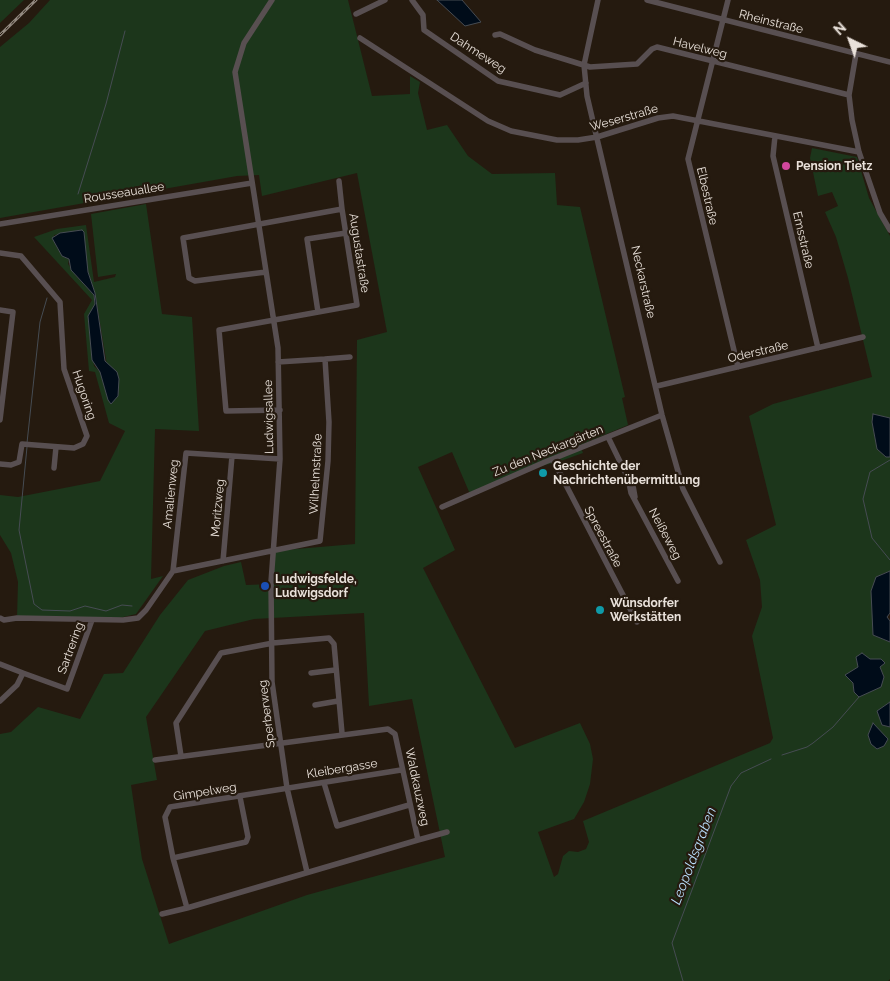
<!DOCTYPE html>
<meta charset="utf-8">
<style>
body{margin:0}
#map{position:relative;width:890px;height:981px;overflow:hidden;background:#251a0f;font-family:Raleway,sans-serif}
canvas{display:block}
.north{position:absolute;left:825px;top:15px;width:50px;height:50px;-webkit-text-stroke:4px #251a0f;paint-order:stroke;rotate:318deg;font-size:14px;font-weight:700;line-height:20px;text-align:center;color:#e9e1da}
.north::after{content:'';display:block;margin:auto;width:18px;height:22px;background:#e9e1da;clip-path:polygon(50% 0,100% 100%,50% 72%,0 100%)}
</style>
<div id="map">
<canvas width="890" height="981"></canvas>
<div class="north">N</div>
</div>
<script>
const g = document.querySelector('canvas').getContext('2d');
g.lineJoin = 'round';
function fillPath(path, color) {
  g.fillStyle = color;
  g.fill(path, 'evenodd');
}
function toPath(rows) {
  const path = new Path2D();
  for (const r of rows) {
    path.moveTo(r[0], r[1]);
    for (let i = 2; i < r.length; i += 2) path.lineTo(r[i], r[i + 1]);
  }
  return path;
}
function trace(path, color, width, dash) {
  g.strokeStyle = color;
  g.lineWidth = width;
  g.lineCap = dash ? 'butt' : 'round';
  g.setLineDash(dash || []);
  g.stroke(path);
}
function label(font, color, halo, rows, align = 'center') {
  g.font = font + ' Raleway,sans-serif';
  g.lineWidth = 4.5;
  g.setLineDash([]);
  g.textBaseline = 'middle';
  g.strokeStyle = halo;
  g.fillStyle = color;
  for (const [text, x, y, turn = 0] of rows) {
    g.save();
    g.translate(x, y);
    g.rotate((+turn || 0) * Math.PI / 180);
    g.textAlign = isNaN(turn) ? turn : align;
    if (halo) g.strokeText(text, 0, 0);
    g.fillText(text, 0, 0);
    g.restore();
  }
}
fillPath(toPath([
 [0,0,24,0,0,23],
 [50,0,348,0,372,96,410,94,410,76,420,82,418,93,427,130,447,125,468,156,492,174,555,173,557,205,580,207,625,397,622,398,628,425,580,445,583,453,558,462,524,470,470,494,452,452,418,467,455,550,423,568,515,748,580,723,590,744,593,759,590,784,584,802,574,819,538,832,554,877,558,874,563,856,569,851,578,852,586,849,589,842,583,821,770,743,773,738,752,636,762,607,760,580,746,540,776,525,749,416,773,404,872,377,848,278,836,237,825,212,838,206,832,192,818,196,810,158,812,148,857,157,869,198,890,236,890,418,873,414,872,422,877,449,886,457,890,457,890,571,882,574,873,615,873,635,890,642,890,702,878,711,882,725,890,727,890,979,888,981,0,981,0,734,11,732,38,707,80,719,104,674,123,673,160,615,188,580,224,566,241,562,246,585,272,584,273,551,355,544,357,340,387,332,357,173,262,196,259,175,237,176,0,218,0,47,29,23],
 [364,613,369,706,412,699,445,857,307,895,169,944,142,859,131,785,157,780,146,717,205,631,254,619],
 [870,659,881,659,884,663,880,667,884,677,854,692,853,683,858,667],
 [146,204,162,314,192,317,199,431,155,429,151,579,163,576,136,614,119,618,17,618,18,582,11,553,0,535,0,495,18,497,100,481,125,431,109,423,95,372,89,371,84,314,92,300,34,237,57,229,86,225,94,282,115,277,116,274,98,277,91,214],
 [81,230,83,230,88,272,95,293,107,365,108,400,100,372,94,366,88,316,95,304,94,295,76,276,68,264,69,259,62,256,55,244,54,235]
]), '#1c361b');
const water = toPath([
 [437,0,462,0,481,22,465,26,437,0],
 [82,230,84,232,88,272,95,293,105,361,117,372,119,379,118,396,111,404,108,400,100,372,92,360,88,316,95,304,94,295,71,270,69,259,62,256,52,238,60,233,82,230],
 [873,414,890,418,890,457,886,457,877,449,872,422,873,414],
 [890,571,890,613,887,617,890,621,890,642,873,635,871,591,876,577,890,571],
 [862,653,870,659,881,659,885,663,880,667,884,677,881,687,859,697,854,692,853,683,845,675,858,667,856,657,862,653],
 [890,702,890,727,882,725,877,711,890,702],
 [873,723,888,739,884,746,877,749,871,744,868,735,873,723]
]);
fillPath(water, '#000c19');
trace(water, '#464c53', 1);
trace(toPath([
 [78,194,106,104,125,31],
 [27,443,40,322,47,298],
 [27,447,19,530,34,604,42,610,70,611,85,606,106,611,122,605,132,606],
 [890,460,870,472,863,499,872,538,890,560],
 [782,755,807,747,813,743,833,727,859,697],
 [683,981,672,943,731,786,741,773,771,759]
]), '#464c53', 1);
trace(toPath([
 [272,0,244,43,235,72,278,348,280,459,271,582,272,682,287,788,307,872],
 [412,0,423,15,424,30,498,81,560,95,586,83],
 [598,0,584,65,587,96,662,415,683,489,720,562],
 [647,0,890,62],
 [728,0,688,159,738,367],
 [356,14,385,0],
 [495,35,500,34,535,50,590,67,637,64,652,49,657,47,849,95],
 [360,38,488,121,511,131,557,140,578,140,597,137,658,118,673,116,859,152],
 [856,54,849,95,852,120,859,152,880,213,890,230],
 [775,136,773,156,818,348],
 [339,181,342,209],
 [0,224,252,183],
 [0,253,21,256,60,302,64,369,87,436,83,444,74,448,22,444,19,462,11,465,0,464],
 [266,272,195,281,189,278,183,238,342,209,357,305,219,330,226,411,280,410],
 [0,310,13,312,0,420],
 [318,312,307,239,346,233],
 [325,359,350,357],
 [657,386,863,337],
 [608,437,628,478,632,480,635,497],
 [553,460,637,622],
 [54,468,56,447],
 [628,478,631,493,678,581],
 [442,507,545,462,662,415],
 [223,561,232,456],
 [173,571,320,541,328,461,329,422,325,359,278,362],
 [0,618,4,620,17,618,123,620,138,618,146,610,173,571,186,453,280,459],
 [0,664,23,673],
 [311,673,335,670],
 [0,701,17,685,23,673,67,689,92,620],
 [315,705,338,701],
 [181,756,176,723,221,653,273,643,329,638,334,644,342,733],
 [155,760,388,729,395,734,418,840,187,908,173,858,165,817,170,807,401,770],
 [324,783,337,826,409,805],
 [418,840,447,832],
 [173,858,246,842,248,837,240,797],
 [162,914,187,908]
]), '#584f51', 5.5);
const rail = toPath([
 [0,35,36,0]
]);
trace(rail, '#938a81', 3);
trace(rail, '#251a0f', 1, [4]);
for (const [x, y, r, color] of [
 [786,166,5,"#d1479c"],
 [543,473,5,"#0f9aa8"],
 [265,586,5,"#1a4fb4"],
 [600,610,5,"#0f9aa8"]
]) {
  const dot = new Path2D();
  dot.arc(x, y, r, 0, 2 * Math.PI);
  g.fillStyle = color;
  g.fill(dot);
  trace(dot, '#251a0f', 2);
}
label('12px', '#e9e1da', '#251a0f', [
 ["Rheinstraße",771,22,14],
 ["Havelweg",700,48,14],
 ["Dahmeweg",478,53,33],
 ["Weserstraße",624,118,-16],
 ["Rousseauallee",124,193,-9],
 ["Elbestraße",707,196,77],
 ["Emsstraße",803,240,77],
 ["Augustastraße",359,253,81],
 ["Neckarstraße",643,282,77],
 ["Oderstraße",758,352,-13],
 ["Hugoring",84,395,71],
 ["Ludwigsallee",269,417,-91],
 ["Zu den Neckargärten",548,451,-22],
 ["Wilhelmstraße",316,474,-87],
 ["Amalienweg",171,494,-84],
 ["Moritzweg",218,508,-85],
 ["Neißeweg",665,534,62],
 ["Spreestraße",603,537,62],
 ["Sartrering",71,648,-70],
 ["Sperberweg",267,714,-97],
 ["Kleibergasse",342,769,-9],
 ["Waldkauzweg",417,787,78],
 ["Gimpelweg",205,792,-9]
]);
label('bold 12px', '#e9e1da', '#251a0f', [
 ["Pension Tietz",796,166],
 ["Geschichte der",553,466],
 ["Nachrichtenübermittlung",553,480],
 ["Ludwigsfelde,",275,579],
 ["Ludwigsdorf",275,593],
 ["Wünsdorfer",610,603],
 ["Werkstätten",610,617]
], 'left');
label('italic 14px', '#b9dffd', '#251a0f', [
 ["Leopoldsgraben",694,856,-69]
]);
</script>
